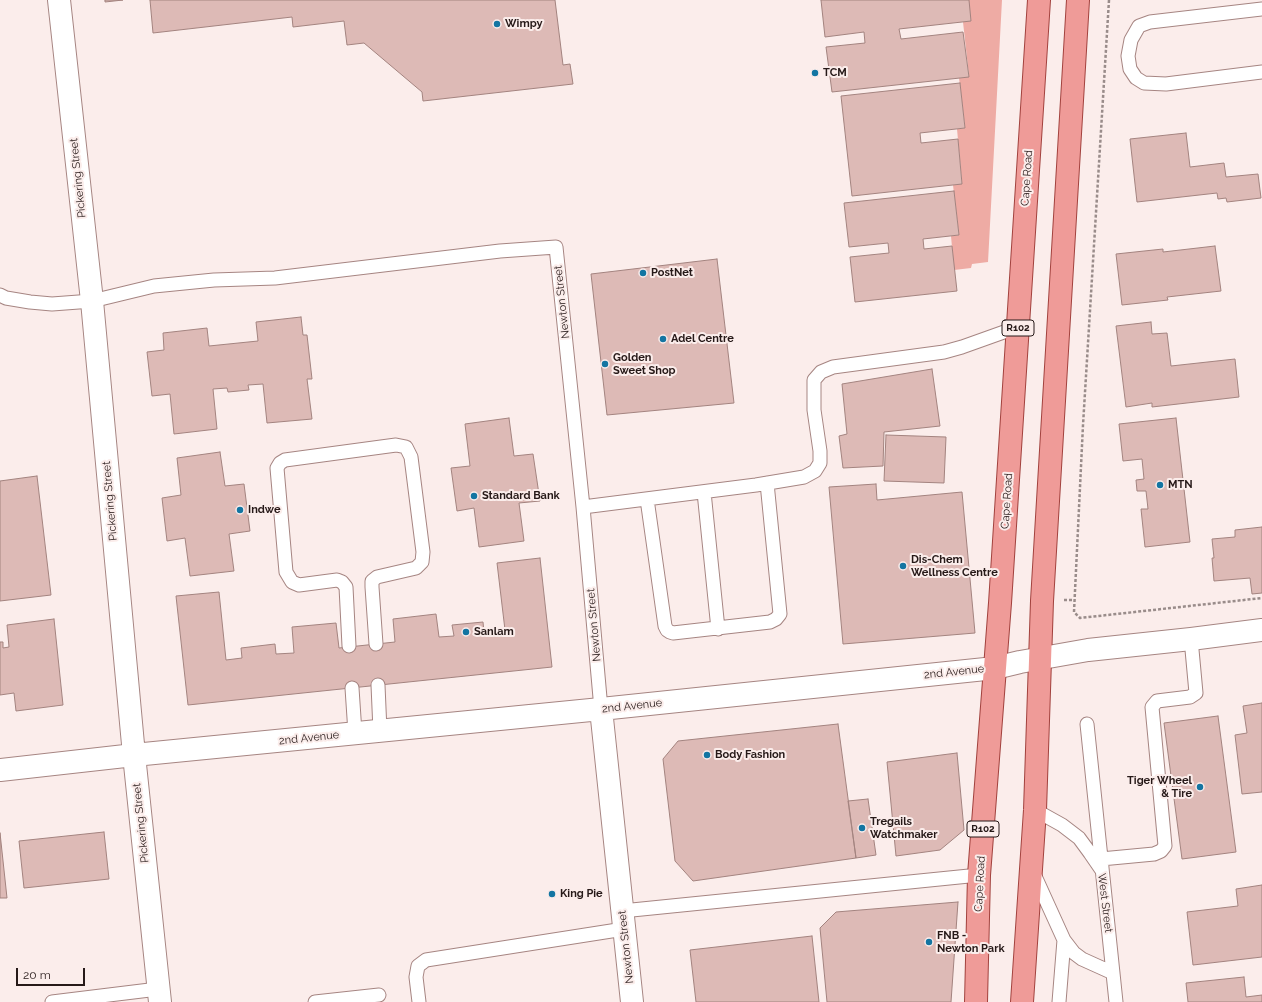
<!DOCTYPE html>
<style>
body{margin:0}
#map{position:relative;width:1262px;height:1002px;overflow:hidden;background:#fbedeb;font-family:Raleway,sans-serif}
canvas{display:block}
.scale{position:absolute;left:16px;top:968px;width:69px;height:18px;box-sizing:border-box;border:2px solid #261918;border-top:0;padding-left:5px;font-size:12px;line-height:14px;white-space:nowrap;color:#261918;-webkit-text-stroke:3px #fbedeb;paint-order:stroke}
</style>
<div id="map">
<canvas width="1262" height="1002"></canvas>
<div class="scale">20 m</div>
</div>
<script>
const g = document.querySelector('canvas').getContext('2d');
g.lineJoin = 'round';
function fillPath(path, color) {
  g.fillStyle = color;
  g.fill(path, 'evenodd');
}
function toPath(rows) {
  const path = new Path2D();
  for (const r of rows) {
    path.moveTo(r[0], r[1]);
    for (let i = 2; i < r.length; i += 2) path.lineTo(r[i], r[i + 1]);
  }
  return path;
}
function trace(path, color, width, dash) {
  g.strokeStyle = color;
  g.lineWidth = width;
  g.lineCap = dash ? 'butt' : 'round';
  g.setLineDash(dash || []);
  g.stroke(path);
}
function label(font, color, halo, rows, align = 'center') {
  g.font = font + ' Raleway,sans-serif';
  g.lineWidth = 4;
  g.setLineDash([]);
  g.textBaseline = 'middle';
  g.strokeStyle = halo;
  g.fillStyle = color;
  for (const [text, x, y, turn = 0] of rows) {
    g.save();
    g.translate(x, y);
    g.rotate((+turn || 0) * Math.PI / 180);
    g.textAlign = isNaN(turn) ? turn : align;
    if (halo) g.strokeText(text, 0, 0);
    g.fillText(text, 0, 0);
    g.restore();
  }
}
fillPath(toPath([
 [969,0,1002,0,988,262,972,264,971,268,954,270,951,236,959,235,953,185,962,183,957,129,965,128,959,78,969,76,963,22]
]), '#eeaba4');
const building = toPath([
 [105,0,123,0,105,2,105,0],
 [150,0,555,0,563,65,570,64,573,84,423,101,422,92,364,43,347,45,344,21,293,27,292,17,153,33,150,0],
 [821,0,969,0,971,21,899,29,901,39,963,32,969,77,832,92,826,47,865,43,864,32,825,37,821,0],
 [960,83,965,128,920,133,921,143,958,139,962,184,852,196,841,96,960,83],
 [1186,133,1190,167,1224,163,1226,177,1258,174,1261,198,1227,202,1226,198,1218,199,1217,193,1137,202,1130,139,1186,133],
 [954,191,959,235,923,239,924,249,952,246,957,291,855,302,850,257,889,253,888,243,849,247,844,203,954,191],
 [1215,246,1221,291,1167,297,1168,300,1122,305,1116,254,1163,249,1163,252,1215,246],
 [717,259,734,403,607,415,591,274,717,259],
 [301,317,303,335,307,335,312,379,307,379,312,419,267,423,263,384,248,385,249,390,228,392,227,388,213,389,217,429,174,434,170,394,152,396,147,352,164,350,163,333,207,328,209,346,258,341,256,322,301,317],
 [1151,322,1152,334,1167,333,1171,366,1235,359,1239,397,1152,407,1152,403,1126,407,1116,326,1151,322],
 [932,369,940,426,884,432,883,466,843,468,839,436,847,434,842,384,932,369],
 [509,418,514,456,533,454,540,501,519,503,524,541,479,547,474,508,457,511,451,468,470,466,465,424,509,418],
 [1176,418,1190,542,1145,547,1141,509,1148,509,1146,491,1137,491,1136,480,1144,479,1142,459,1123,461,1119,424,1176,418],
 [886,435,946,437,944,483,884,481,886,435],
 [220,452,225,486,244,484,250,531,229,534,234,571,190,576,185,538,167,541,162,498,181,495,177,458,220,452],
 [37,476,51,595,0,601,0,481,37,476],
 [876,484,877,500,962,492,975,633,843,644,829,487,876,484],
 [1262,527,1262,593,1252,594,1250,578,1214,581,1212,558,1214,558,1212,539,1235,537,1235,530,1262,527],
 [540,558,552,667,188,705,176,596,219,592,226,660,242,658,241,648,275,644,276,654,294,653,292,627,336,623,339,648,395,642,393,619,436,614,439,637,454,636,452,625,483,622,484,632,505,630,497,563,540,558],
 [54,619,63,705,16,711,14,693,0,695,0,642,3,642,3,648,9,647,7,625,54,619],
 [1262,703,1262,792,1242,794,1235,735,1247,733,1243,706,1262,703],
 [1218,716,1236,852,1182,859,1164,723,1218,716],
 [838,724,856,858,693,881,675,861,663,759,678,741,838,724],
 [957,753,964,830,940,850,896,856,887,762,957,753],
 [868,799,876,855,856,858,848,801,868,799],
 [104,832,109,879,24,888,19,841,104,832],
 [0,833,7,898,0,898,0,833],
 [1262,885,1262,957,1193,965,1187,912,1238,906,1236,889,1262,885],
 [958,902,951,1002,827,1002,820,928,836,912,958,902],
 [812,936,819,1002,696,1002,690,950,812,936],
 [1244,977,1246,997,1262,995,1262,1002,1188,1002,1186,983,1244,977]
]);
fillPath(building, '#ddbab6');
trace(building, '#a3837f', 1);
const service = toPath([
 [1262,9,1150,22,1139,26,1131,40,1128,56,1130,69,1136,78,1144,83,1166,84,1262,72],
 [0,295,6,298,30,302,52,304,92,301,154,286,214,280,275,278,500,251,556,247,583,507,601,709],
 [704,492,718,629],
 [647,499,665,626,667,630,670,632,673,633,770,622,776,619,780,614,767,483],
 [583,507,756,485,804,477,815,471,820,463,820,451,814,410,814,380,821,372,833,367,944,352,962,347,1018,327],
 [349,646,346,587,342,582,337,580,299,585,292,582,286,572,277,468,280,463,285,460,396,445,406,447,411,457,423,552,422,562,416,568,377,577,372,581,372,587,376,644],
 [378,685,380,731],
 [352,688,355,733],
 [1087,724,1116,1002],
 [1035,810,1062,825,1079,838,1090,853,1101,869],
 [1101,859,1154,854,1161,851,1165,846,1152,707,1157,701,1190,697,1196,693,1191,639],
 [1034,874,1064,940,1074,953,1082,959,1113,973],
 [622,911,979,875],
 [52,1002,158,989],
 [315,1002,379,995],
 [419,1002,416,977,418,966,426,960,624,929],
 [1059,1002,1064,940]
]);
const minor = toPath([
 [59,0,92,301,134,755,160,1002],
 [601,709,632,1002],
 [0,770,134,755,601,709,995,668,1020,662,1088,650,1191,639,1262,630]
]);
const primary = toPath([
 [976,1002,979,875,1000,603,1039,0],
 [1022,1002,1035,810,1042,601,1078,0]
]);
trace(service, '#a68582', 15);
trace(minor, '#a68582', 24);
trace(primary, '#a2423e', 24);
trace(toPath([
 [1109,0,1083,425,1074,612,1080,618,1262,598],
 [1064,600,1074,600]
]), '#998c8a', 2.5, [3, 2]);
trace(service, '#fff', 13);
trace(minor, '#fff', 22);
trace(primary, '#ef9b98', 22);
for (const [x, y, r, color] of [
 [497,24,4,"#1375a2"],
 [815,73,4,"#1375a2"],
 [643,273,4,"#1375a2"],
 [663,339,4,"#1375a2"],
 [605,364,4,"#1375a2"],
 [1160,485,4,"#1375a2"],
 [474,496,4,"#1375a2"],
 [240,510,4,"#1375a2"],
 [903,566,4,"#1375a2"],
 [466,632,4,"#1375a2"],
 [707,755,4,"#1375a2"],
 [1200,787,4,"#1375a2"],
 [862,828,4,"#1375a2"],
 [552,894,4,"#1375a2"],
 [929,942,4,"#1375a2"]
]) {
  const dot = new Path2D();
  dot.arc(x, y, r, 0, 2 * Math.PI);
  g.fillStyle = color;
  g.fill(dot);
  trace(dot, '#fbedeb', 1.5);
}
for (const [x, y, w] of [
 [1018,328,32],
 [983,829,32]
]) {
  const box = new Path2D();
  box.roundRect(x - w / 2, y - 8, w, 16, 3);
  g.fillStyle = '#fbedeb';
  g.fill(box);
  trace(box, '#261918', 1);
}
label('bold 10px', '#261918', null, [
 ["R102",1018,328],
 ["R102",983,829]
]);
label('bold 11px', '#261918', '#fbedeb', [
 ["Wimpy",505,24],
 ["TCM",823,73],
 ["PostNet",651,273],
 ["Adel Centre",671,339],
 ["Golden",613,358],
 ["Sweet Shop",613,371],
 ["MTN",1168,485],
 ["Standard Bank",482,496],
 ["Indwe",248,510],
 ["Dis-Chem",911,560],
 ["Wellness Centre",911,573],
 ["Sanlam",474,632],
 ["Body Fashion",715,755],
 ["Tiger Wheel",1192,781,"right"],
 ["& Tire",1192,794,"right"],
 ["Tregails",870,822],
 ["Watchmaker",870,835],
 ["King Pie",560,894],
 ["FNB -",937,936],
 ["Newton Park",937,949]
], 'left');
label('11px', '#261918', '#fbedeb', [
 ["Pickering Street",78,178,-96],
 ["Cape Road",1027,178,-86],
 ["Newton Street",562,302,-96],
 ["Pickering Street",110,501,-95],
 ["Cape Road",1007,501,-86],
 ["Newton Street",594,625,-95],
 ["2nd Avenue",954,672,-6],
 ["2nd Avenue",632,706,-6],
 ["2nd Avenue",309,738,-6],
 ["Pickering Street",141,823,-96],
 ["Cape Road",980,884,-87],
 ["West Street",1105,903,83],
 ["Newton Street",626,947,-96]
]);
</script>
